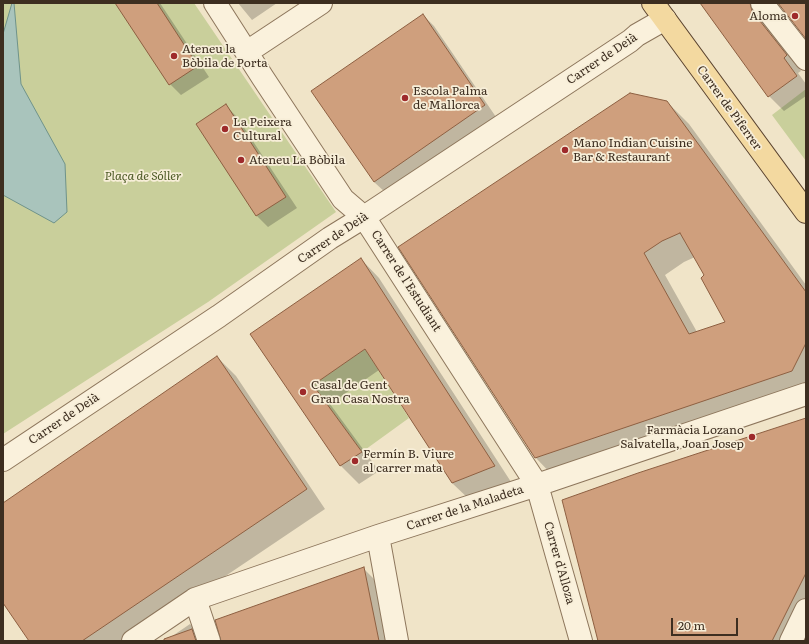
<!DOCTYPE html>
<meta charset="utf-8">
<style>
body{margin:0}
#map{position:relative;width:809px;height:644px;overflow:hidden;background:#f0e4c8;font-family:Literata,serif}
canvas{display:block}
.frame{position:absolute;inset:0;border:4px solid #3d2e20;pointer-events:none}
.scale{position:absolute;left:671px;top:618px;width:67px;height:18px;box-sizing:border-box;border:2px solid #3d2e20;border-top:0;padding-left:5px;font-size:12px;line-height:14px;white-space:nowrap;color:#3d2e20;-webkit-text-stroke:3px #f7eed8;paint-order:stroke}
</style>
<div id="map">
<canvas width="809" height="644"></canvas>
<div class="frame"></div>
<div class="scale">20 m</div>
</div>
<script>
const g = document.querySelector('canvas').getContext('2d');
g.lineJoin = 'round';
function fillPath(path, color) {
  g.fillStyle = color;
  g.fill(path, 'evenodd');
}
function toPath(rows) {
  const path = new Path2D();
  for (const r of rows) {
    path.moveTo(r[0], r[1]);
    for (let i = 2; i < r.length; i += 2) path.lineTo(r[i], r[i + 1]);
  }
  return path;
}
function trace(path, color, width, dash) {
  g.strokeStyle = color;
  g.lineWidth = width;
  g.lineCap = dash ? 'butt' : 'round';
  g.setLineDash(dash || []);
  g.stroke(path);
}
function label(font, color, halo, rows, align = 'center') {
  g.font = font + ' Literata,serif';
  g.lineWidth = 3.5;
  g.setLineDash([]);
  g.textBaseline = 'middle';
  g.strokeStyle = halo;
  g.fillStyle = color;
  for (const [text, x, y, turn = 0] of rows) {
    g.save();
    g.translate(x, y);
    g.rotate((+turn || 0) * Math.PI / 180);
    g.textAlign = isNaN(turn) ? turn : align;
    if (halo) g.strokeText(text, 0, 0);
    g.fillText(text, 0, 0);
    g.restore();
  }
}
fillPath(toPath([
 [3,3,194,3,336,212,208,302,3,434],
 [806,89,806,161,772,115],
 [365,349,409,418,362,452,313,385]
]), '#c9cf9b');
const water = toPath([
 [12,3,14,3,21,84,65,164,67,212,54,223,3,195,3,34,12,3]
]);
fillPath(water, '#a9c4bc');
trace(water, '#6f938a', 1);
fillPath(toPath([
 [116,3,160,3,209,77,181,95,170,84],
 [238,3,277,3,252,20],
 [702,3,806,3,806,37,782,6,775,5,767,27,801,71,798,73,806,84,806,96,784,111,769,96],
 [423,15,434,26,496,117,386,193,374,182],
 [667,102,689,124,806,285,806,395,557,480,536,458,400,248],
 [695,257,705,276,726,322,697,332,665,275,684,262],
 [226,106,237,117,297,208,268,227,257,216,197,124],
 [361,259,379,278,513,485,471,501,452,483,379,370,330,404,379,471,359,484,341,466,251,335],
 [217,357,236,376,325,509,129,641,30,641,3,601,3,504],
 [806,419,806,641,599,641],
 [363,568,376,581,389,641,222,641],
 [190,624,202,637,204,641,165,641]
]), '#0003');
const building = toPath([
 [115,3,157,3,198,66,169,85,115,3],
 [700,3,750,3,752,11,787,55,784,58,797,76,768,97,700,3],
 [778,3,806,3,806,39,778,3],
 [423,14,485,105,374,182,311,91,423,14],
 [630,93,667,101,806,292,806,343,792,371,535,458,398,247,630,93],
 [680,233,704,275,701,278,725,322,689,334,644,253,662,241,680,233],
 [226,104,286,197,256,216,196,124,226,104],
 [361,258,388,300,495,466,452,483,365,349,313,385,362,452,340,466,250,334,361,258],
 [217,356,307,489,82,641,29,641,3,603,3,503,217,356],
 [806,418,806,573,772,641,598,641,562,500,638,473,806,418],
 [364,567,379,641,221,641,215,620,364,567],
 [192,629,196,641,164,641,164,639,192,629]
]);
fillPath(building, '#cf9f7d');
trace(building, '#8d5f41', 1);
const minor = toPath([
 [215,3,263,78,343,199,364,217,537,485,581,641],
 [762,3,806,59],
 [247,52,321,3],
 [3,460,219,316,330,238,364,217,630,41,637,35,665,19],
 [378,536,397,641],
 [195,599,209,641],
 [133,641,195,599,378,536,537,485,806,394],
 [791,641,806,610]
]);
const major = toPath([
 [653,3,806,212]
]);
trace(minor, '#8d765c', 24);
trace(major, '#5b4430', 24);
trace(minor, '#faf1dc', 22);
trace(major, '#f3d9a0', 22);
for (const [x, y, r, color] of [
 [795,16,4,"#9e2a2b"],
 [174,56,4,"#9e2a2b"],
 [405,98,4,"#9e2a2b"],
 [225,129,4,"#9e2a2b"],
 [565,150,4,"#9e2a2b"],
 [241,160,4,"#9e2a2b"],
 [303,392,4,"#9e2a2b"],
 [752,437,4,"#9e2a2b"],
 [355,461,4,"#9e2a2b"]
]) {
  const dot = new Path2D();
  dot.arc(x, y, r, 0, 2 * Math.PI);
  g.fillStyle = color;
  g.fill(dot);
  trace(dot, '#f7eed8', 1.5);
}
label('12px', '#3d2e20', '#f7eed8', [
 ["Aloma",787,16,"right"],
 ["Ateneu la",182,49],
 ["Bòbila de Porta",182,63],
 ["Escola Palma",413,91],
 ["de Mallorca",413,105],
 ["La Peixera",233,122],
 ["Cultural",233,136],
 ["Mano Indian Cuisine",573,143],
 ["Bar & Restaurant",573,157],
 ["Ateneu La Bòbila",249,160],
 ["Casal de Gent",311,385],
 ["Gran Casa Nostra",311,399],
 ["Farmàcia Lozano",744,430,"right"],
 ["Salvatella, Joan Josep",744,444,"right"],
 ["Fermín B. Viure",363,454],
 ["al carrer mata",363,468]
], 'left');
label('12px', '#3d2e20', '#f7eed8', [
 ["Carrer de Deià",602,59,-34],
 ["Carrer de Piferrer",729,108,54],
 ["Carrer de Deià",333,238,-34],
 ["Carrer de l'Estudiant",406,281,57],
 ["Carrer de Deià",64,419,-34],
 ["Carrer de la Maladeta",465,508,-18],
 ["Carrer d'Alloza",559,563,74]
]);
label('italic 12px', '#4d5a26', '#f7eed8', [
 ["Plaça de Sóller",143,176]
]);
</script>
